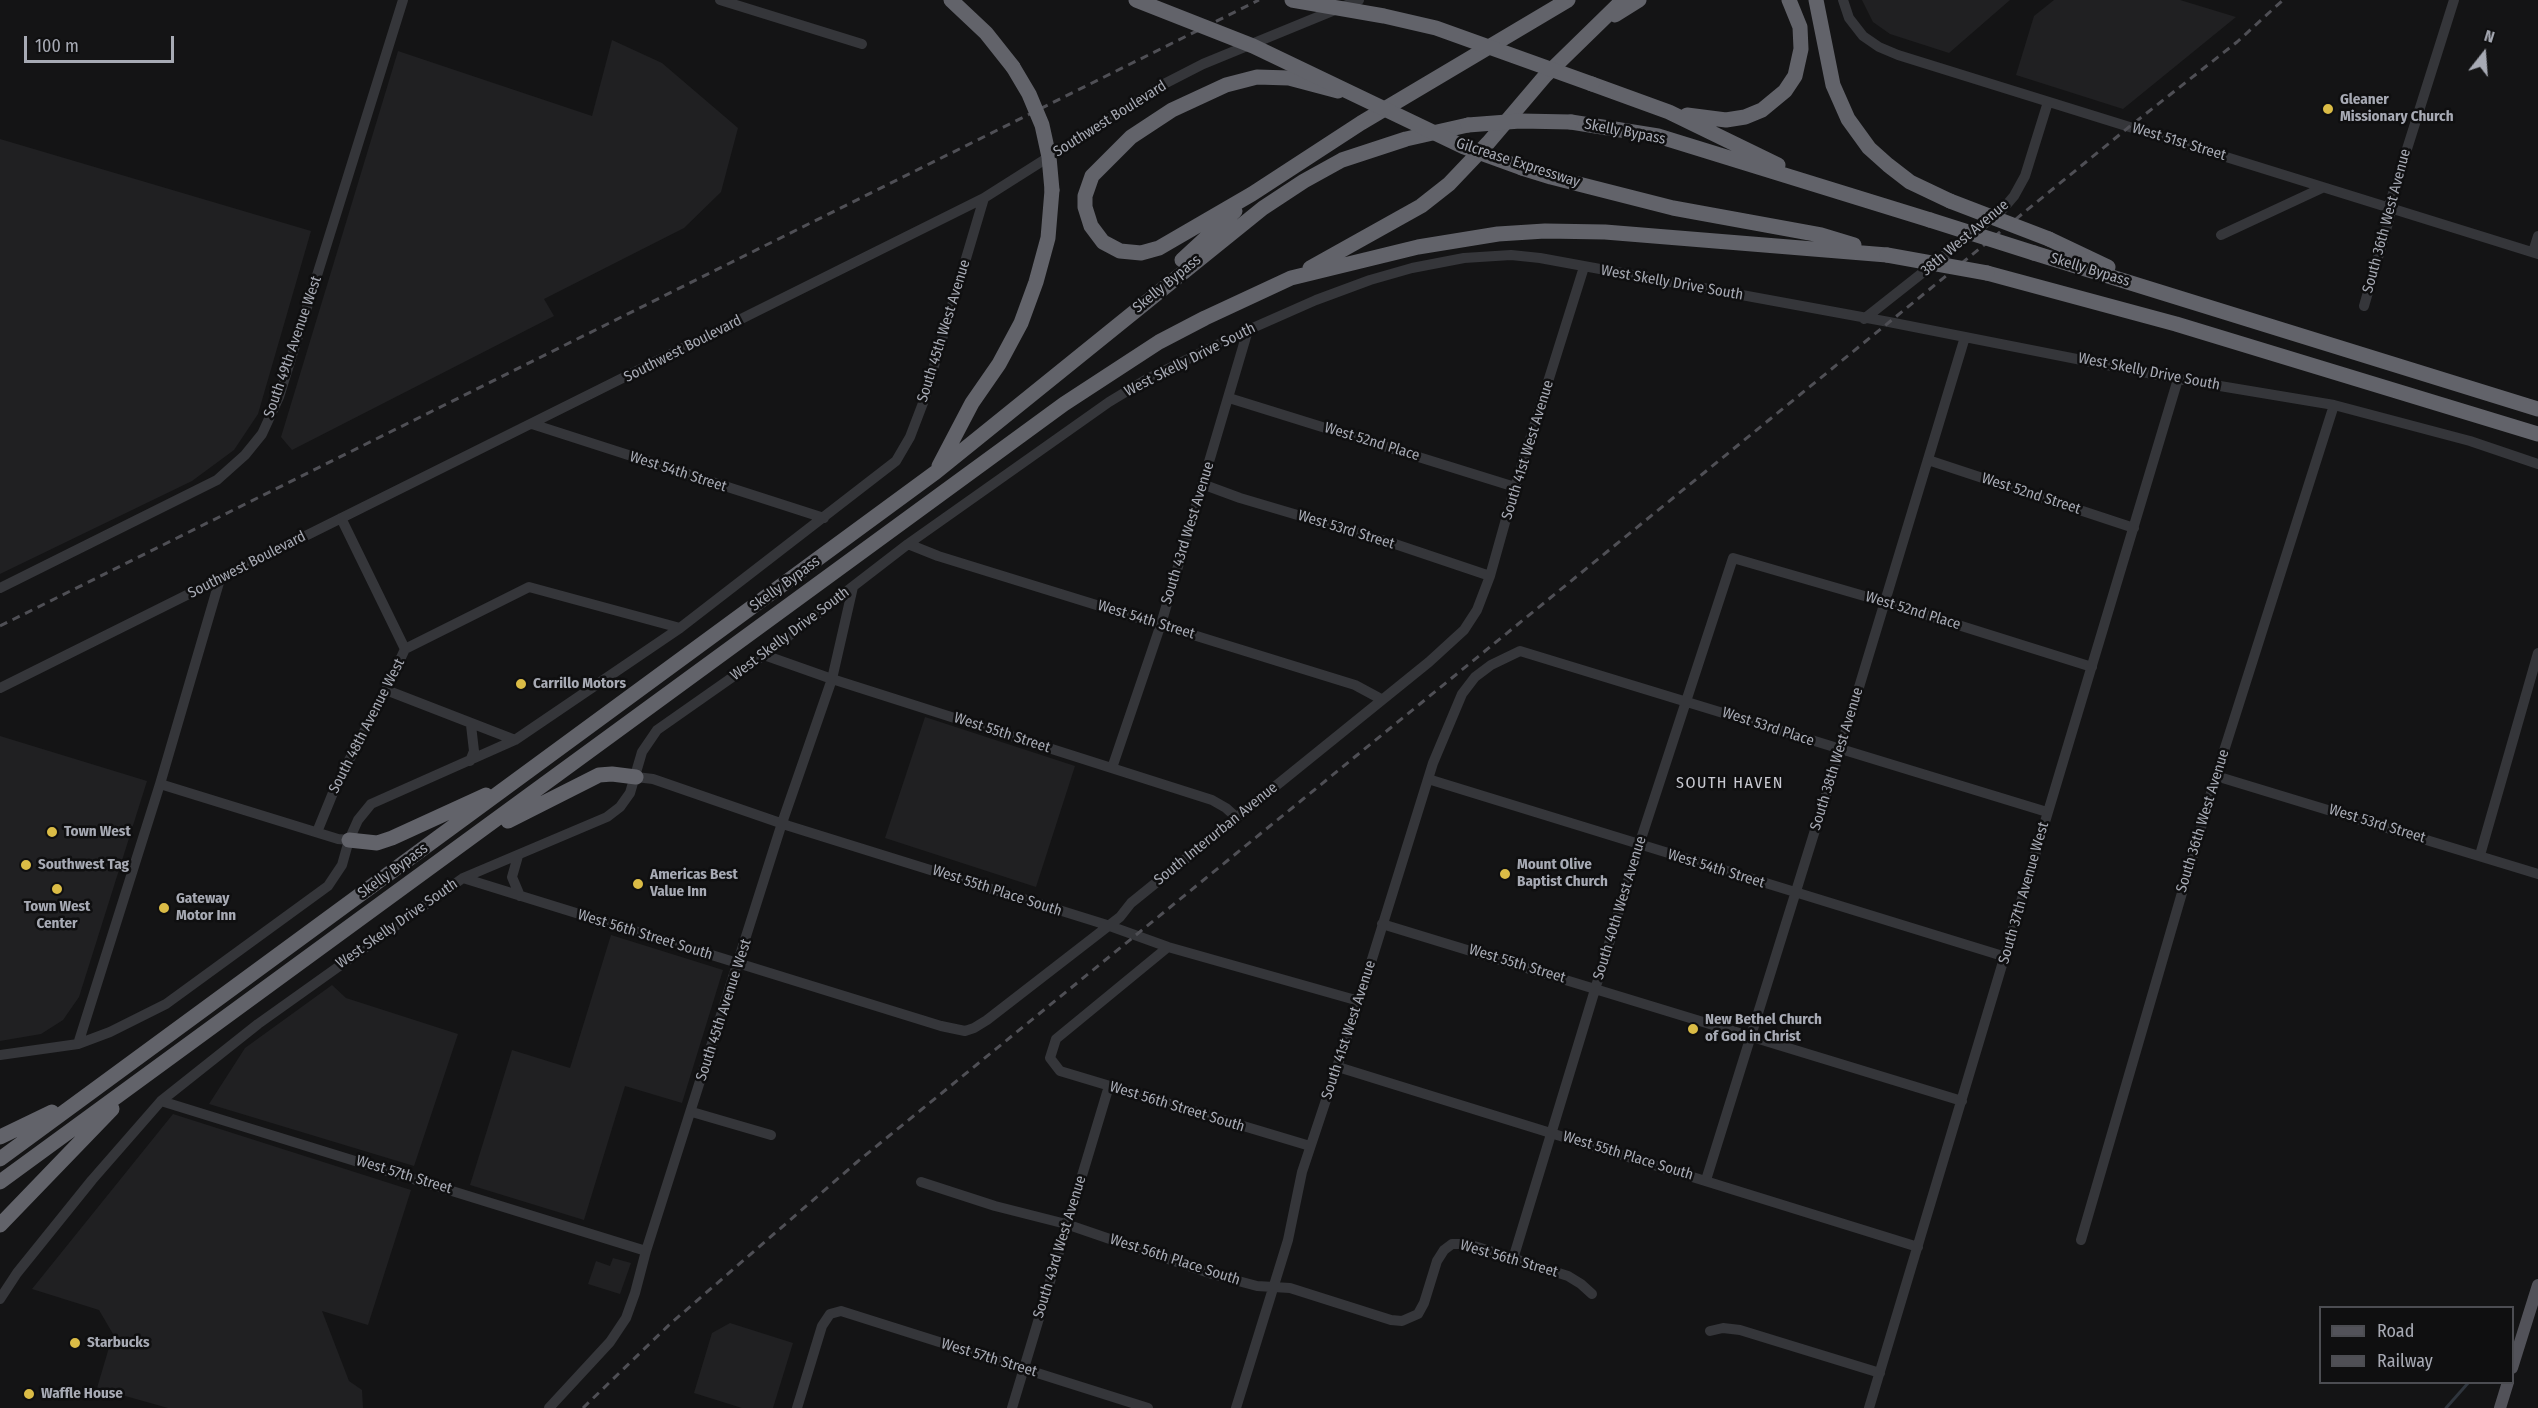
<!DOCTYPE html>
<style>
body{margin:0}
#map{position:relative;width:2538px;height:1408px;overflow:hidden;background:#141415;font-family:"Fira Sans Condensed",sans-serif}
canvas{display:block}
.legend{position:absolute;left:2319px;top:1306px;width:195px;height:78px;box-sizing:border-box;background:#0f0f10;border:2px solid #4c4d52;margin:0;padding:8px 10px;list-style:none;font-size:18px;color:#a7aab4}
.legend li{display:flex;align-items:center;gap:12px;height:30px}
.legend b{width:30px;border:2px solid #4c4d52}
.north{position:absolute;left:2454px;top:24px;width:60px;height:60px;-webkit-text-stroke:4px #0f0f10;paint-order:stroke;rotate:17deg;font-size:16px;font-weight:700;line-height:24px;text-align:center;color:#a7aab4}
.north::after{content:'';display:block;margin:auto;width:21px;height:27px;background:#a7aab4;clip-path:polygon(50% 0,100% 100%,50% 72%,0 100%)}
.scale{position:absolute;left:24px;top:36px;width:150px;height:27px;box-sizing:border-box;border:3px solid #a7aab4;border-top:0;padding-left:8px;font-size:18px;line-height:21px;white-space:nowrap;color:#a7aab4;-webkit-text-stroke:4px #0f0f10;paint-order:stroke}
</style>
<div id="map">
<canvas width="2538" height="1408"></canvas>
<ul class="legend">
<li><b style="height:8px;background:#525259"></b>Road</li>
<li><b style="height:8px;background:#4f4f55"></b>Railway</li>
</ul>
<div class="north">N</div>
<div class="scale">100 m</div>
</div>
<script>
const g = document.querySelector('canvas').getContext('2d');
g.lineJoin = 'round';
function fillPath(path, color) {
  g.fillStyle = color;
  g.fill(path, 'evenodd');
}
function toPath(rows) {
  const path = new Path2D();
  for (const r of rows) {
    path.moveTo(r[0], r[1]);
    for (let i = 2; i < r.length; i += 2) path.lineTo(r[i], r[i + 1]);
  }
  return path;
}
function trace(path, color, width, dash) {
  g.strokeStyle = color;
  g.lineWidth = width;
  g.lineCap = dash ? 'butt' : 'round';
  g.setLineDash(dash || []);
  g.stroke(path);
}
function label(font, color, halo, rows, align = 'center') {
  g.font = font + ' "Fira Sans Condensed",sans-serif';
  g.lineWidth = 5;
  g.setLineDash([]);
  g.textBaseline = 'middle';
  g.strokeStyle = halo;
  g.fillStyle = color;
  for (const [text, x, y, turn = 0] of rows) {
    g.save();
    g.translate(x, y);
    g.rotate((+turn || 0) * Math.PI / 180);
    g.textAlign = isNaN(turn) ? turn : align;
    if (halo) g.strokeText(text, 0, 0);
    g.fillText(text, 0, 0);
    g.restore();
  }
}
fillPath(toPath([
 [1862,0,2010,0,1949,53,1890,34,1873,22],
 [2054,0,2180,0,2236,17,2123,109,2016,75,2034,16],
 [612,40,662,63,738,128,721,192,684,228,544,299,554,316,292,450,281,437,398,51,592,116],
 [0,139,311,231,258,414,234,450,192,481,0,574],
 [925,717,1075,766,1036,887,885,838],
 [0,736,147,781,79,997,63,1020,41,1034,0,1041],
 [611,935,723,970,682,1103,625,1086,584,1220,470,1185,512,1050,570,1068],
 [332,985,346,998,458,1034,414,1166,209,1104,245,1048],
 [173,1114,411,1190,368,1325,322,1311,349,1381,362,1390,363,1408,168,1408,97,1388,113,1334,99,1310,32,1289],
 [613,1258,631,1263,620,1294,588,1284,596,1261,610,1266],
 [730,1323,793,1343,773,1408,742,1408,694,1393,712,1333]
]), '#202022');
trace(toPath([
 [2446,1408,2469,1382]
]), '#2f353d', 3);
trace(toPath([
 [720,0,862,44],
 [1843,0,1849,18,1863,36,1879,47,1898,55,2538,254],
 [2221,235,2322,188],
 [2533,252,2538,236],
 [2364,306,2390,216,2389,206,2454,0],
 [1864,319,2002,210,2014,196,2025,176,2048,102],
 [1229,398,1515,487],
 [532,424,824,518],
 [1928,460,2134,528],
 [1202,484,1240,498,1392,543,1490,576],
 [341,518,405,649],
 [908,544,938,556,1355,685,1381,699],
 [0,588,217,480,245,455,262,434,279,397,403,0],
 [764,655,832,679,1212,800,1226,808,1236,817],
 [0,688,984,198,1164,84,1203,64,1359,0],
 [386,690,515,740],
 [470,761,474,751,471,725],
 [1112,768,1161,624,1248,330],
 [2216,776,2538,874],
 [636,777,653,779,789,826,1107,925,1168,947,1359,1001],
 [1428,779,2006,957],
 [160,784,338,839,349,840],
 [317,832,337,783,386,690,405,649,529,587,680,628],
 [2480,855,2538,653],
 [518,856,512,877,520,896],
 [463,878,941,1026,965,1031,974,1028,987,1020,1120,917,1131,903,1429,662,1464,630,1477,610,1490,576,1515,487,1584,267],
 [1382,924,1962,1101],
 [1168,947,1056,1039,1050,1058,1060,1071,1310,1146],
 [78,1044,160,784,220,579],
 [0,1055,78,1044,110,1032,166,1004,328,886,342,865,349,840,358,820,371,804,515,740,680,628,896,461,910,437,923,403,984,198],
 [1338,1067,1918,1247],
 [161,1101,646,1251],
 [692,1112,771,1135],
 [1706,1180,1840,750,1965,337],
 [921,1182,995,1206,1066,1224,1212,1274,1257,1286,1290,1288,1391,1320,1402,1321,1418,1314,1424,1303,1437,1261,1444,1250,1452,1244,1468,1244,1568,1276,1581,1284,1592,1294],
 [2081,1240,2216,776,2334,405],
 [1513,1259,1639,845,1733,558,1885,602,2092,667],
 [0,1299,17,1273,92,1180,161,1101,258,1024,463,878,607,817,620,807,630,793,642,752,657,730,764,655,908,544,1109,402,1147,379,1248,330,1316,300,1370,280,1412,268,1464,258,1511,255,1540,258,1889,322,2178,379,2334,405,2470,441,2538,464],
 [1710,1331,1723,1328,1740,1330,1880,1373],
 [549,1408,610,1342,626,1318,635,1293,646,1251,782,823,832,679,853,587],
 [797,1408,822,1326,830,1314,841,1311,1148,1408],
 [1012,1408,1109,1086],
 [1236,1408,1288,1240,1302,1172,1359,1001,1433,763,1462,694,1475,677,1491,665,1520,651,2047,812],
 [1869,1408,2178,379]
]), '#35363a', 10);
trace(toPath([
 [2512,1368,2538,1285],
 [2500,1408,2508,1382]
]), '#525259', 12);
trace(toPath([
 [951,0,986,33,1013,67],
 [1816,0,1833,85,1848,119,1869,148,1888,165,1910,182,1950,201],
 [1615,15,1639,0],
 [1592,84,1669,112,1778,165],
 [1338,91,1289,78,1257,77,1226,85,1172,110,1131,137,1092,176,1085,196,1085,207,1091,226,1103,242,1120,251,1141,253,1159,248,1252,194,1361,123,1568,0],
 [1687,115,1726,120,1745,117,1762,110,1785,91,1795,76,1801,49,1800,27,1789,0],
 [1571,122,1658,136,1930,220],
 [1522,168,1551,177,1673,208,1821,235,1854,245],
 [2049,239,2108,267],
 [2034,253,2538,409],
 [1182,260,1235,211],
 [1310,268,1421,206,1449,184,1488,143,1545,76,1623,0],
 [1987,273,2176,324,2538,434],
 [939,466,972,403,999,364,1021,323,1036,282,1048,238,1052,190],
 [508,821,599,775,612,774,636,777],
 [349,840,377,843,392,838,486,795],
 [0,1137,52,1112],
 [0,1159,936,472,1263,208,1304,181,1342,160,1406,139,1468,125],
 [0,1182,1064,404,1159,342,1205,318,1291,278,1418,247,1498,234,1545,231,1605,232,1887,255],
 [0,1225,112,1109]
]), '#62636a', 15);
trace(toPath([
 [0,626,1259,0],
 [583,1408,670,1324,857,1162,2129,127,2237,42,2283,0]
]), '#4f4f55', 3, [8, 6]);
trace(toPath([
 [1136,0,1253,46,1464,147,1522,168],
 [1292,0,1384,16,1436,28,1592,84],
 [1013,67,1029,94,1042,125,1049,157,1052,190],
 [1468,125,1520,121,1571,122],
 [1950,201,2049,239],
 [1930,220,2034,253],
 [1887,255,1987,273]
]), '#62636a', 15);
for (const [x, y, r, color] of [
 [2328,109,6,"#dbbc46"],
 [521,684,6,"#dbbc46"],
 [52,832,6,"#dbbc46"],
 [26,865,6,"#dbbc46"],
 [1505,874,6,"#dbbc46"],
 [638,884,6,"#dbbc46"],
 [57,889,6,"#dbbc46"],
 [164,908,6,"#dbbc46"],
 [1693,1029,6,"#dbbc46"],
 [75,1343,6,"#dbbc46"],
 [29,1394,6,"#dbbc46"]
]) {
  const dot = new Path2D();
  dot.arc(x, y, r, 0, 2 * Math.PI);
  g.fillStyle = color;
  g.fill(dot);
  trace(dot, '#0f0f10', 2);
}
label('bold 15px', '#a7aab4', '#0f0f10', [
 ["Gleaner",2340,100],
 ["Missionary Church",2340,117],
 ["Carrillo Motors",533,684],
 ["Town West",64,832],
 ["Southwest Tag",38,865],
 ["Mount Olive",1517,865],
 ["Baptist Church",1517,882],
 ["Americas Best",650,875],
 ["Value Inn",650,892],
 ["Gateway",176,899],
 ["Motor Inn",176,916],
 ["Town West",57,907,"center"],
 ["Center",57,924,"center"],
 ["New Bethel Church",1705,1020],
 ["of God in Christ",1705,1037],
 ["Starbucks",87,1343],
 ["Waffle House",41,1394]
], 'left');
label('15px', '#a7aab4', '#0f0f10', [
 ["Southwest Boulevard",1110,119,-32],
 ["Skelly Bypass",1625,132,11],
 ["West 51st Street",2179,142,17],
 ["Gilcrease Expressway",1518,163,18],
 ["South 36th West Avenue",2387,221,-75],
 ["38th West Avenue",1965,238,-40],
 ["Skelly Bypass",2090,270,17],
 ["West Skelly Drive South",1672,283,10],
 ["Skelly Bypass",1167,284,-39],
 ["South 45th West Avenue",944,331,-73],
 ["South 49th Avenue West",293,347,-71],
 ["Southwest Boulevard",683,349,-27],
 ["West Skelly Drive South",1190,360,-27],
 ["West Skelly Drive South",2149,372,11],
 ["West 52nd Place",1372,442,17],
 ["South 41st West Avenue",1528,450,-73],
 ["West 54th Street",678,472,18],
 ["West 52nd Street",2031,494,18],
 ["West 53rd Street",1346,530,17],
 ["South 43rd West Avenue",1188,533,-73],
 ["Southwest Boulevard",247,565,-27],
 ["Skelly Bypass",785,584,-36],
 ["West 52nd Place",1913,611,17],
 ["West 54th Street",1146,620,17],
 ["West Skelly Drive South",790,634,-37],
 ["South 48th Avenue West",367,726,-63],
 ["West 53rd Place",1768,727,18],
 ["West 55th Street",1002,733,18],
 ["South 38th West Avenue",1837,759,-73],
 ["South 36th West Avenue",2203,821,-73],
 ["West 53rd Street",2377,824,17],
 ["South Interurban Avenue",1216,834,-39],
 ["West 54th Street",1716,869,17],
 ["Skelly Bypass",393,871,-36],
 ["West 55th Place South",997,891,18],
 ["South 37th Avenue West",2024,893,-74],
 ["South 40th West Avenue",1620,908,-73],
 ["West Skelly Drive South",397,924,-35],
 ["West 56th Street South",645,935,17],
 ["West 55th Street",1517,964,17],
 ["South 45th Avenue West",724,1010,-72],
 ["South 41st West Avenue",1349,1030,-72],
 ["West 56th Street South",1177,1107,17],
 ["West 55th Place South",1628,1156,17],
 ["West 57th Street",404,1175,17],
 ["South 43rd West Avenue",1060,1247,-73],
 ["West 56th Street",1509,1259,16],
 ["West 56th Place South",1175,1260,18],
 ["West 57th Street",989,1358,17]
]);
g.letterSpacing = '1.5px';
label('16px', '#c8c9d1', '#0f0f10', [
 ["SOUTH HAVEN",1730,784]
]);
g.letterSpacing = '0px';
</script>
